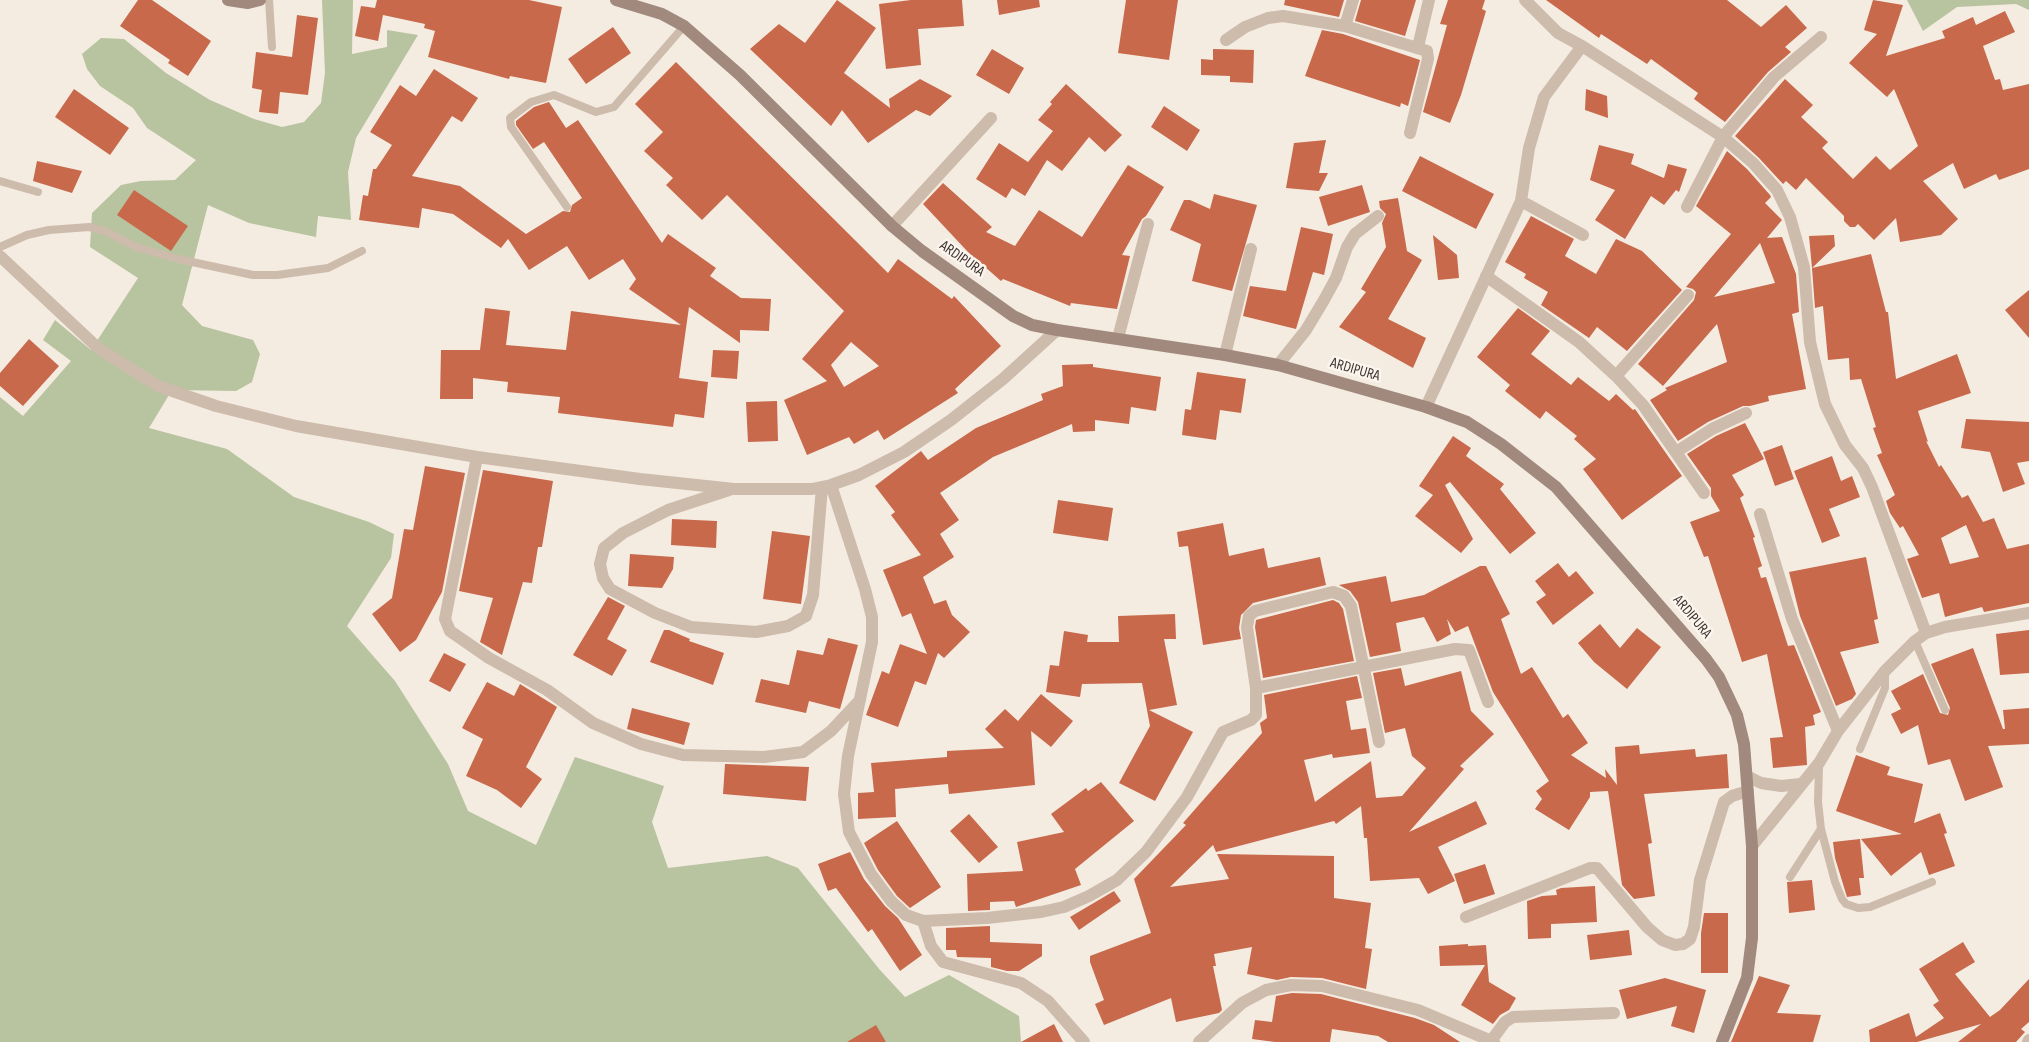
<!DOCTYPE html>
<style>
body{margin:0}
canvas{display:block;background:#f4ebe1}
</style>
<canvas width="2029" height="1042"></canvas>
<script>
const g = document.querySelector('canvas').getContext('2d');
g.lineJoin = 'round';
function fillPath(path, color) {
  g.fillStyle = color;
  g.fill(path, 'evenodd');
}
function toPath(rows) {
  const path = new Path2D();
  for (const r of rows) {
    path.moveTo(r[0], r[1]);
    for (let i = 2; i < r.length; i += 2) path.lineTo(r[i], r[i + 1]);
  }
  return path;
}
function trace(path, color, width, dash) {
  g.strokeStyle = color;
  g.lineWidth = width;
  g.lineCap = dash ? 'butt' : 'round';
  g.setLineDash(dash || []);
  g.stroke(path);
}
function label(font, color, halo, rows, align = 'center') {
  g.font = font + ' "Sofia Sans Condensed",sans-serif';
  g.lineWidth = 5;
  g.setLineDash([]);
  g.textBaseline = 'middle';
  g.strokeStyle = halo;
  g.fillStyle = color;
  for (const [text, x, y, turn = 0] of rows) {
    g.save();
    g.translate(x, y);
    g.rotate((+turn || 0) * Math.PI / 180);
    g.textAlign = isNaN(turn) ? turn : align;
    if (halo) g.strokeText(text, 0, 0);
    g.fillText(text, 0, 0);
    g.restore();
  }
}
fillPath(toPath([
 [322,0,353,0,352,54,387,47,387,30,418,35,356,138,348,172,351,220,318,216,316,237,249,223,208,205,182,305,202,326,253,340,260,354,252,382,236,391,172,390,149,428,227,449,294,497,369,522,394,534,391,558,347,626,395,681,448,764,468,811,536,845,575,757,664,786,652,822,668,868,767,856,798,868,880,970,905,997,949,975,1019,1016,1021,1042,0,1042,0,397,23,416,71,361,43,340,55,320,91,350,138,278,90,247,92,213,121,185,141,181,175,180,196,160,147,128,133,108,100,86,87,69,82,54,101,38,124,39,166,73,210,100,254,119,282,127,304,122,321,103,325,73],
 [1907,0,2029,0,2029,10,2016,4,1957,7,1923,31]
]), '#b8c4a0');
fillPath(toPath([
 [138,0,152,0,211,41,188,76,168,63,170,60,120,26],
 [377,0,529,0,562,7,546,83,510,76,509,79,428,57,435,31,424,28,425,24,383,15,378,41,355,36,361,6,375,8],
 [837,0,876,28,844,73,890,108,889,99,920,79,952,96,930,116,916,110,868,143,842,110,831,126,750,49,779,24,805,43],
 [911,0,962,0,964,26,918,29,921,65,886,69,879,4],
 [997,0,1039,0,1040,7,999,15],
 [1126,0,1178,0,1169,60,1118,53],
 [1285,0,1344,0,1339,17,1284,5],
 [1361,0,1416,0,1405,36,1355,21],
 [1448,0,1485,0,1482,9,1486,11,1461,95,1450,123,1423,112,1447,25,1440,24],
 [1546,0,1727,0,1761,27,1786,5,1807,28,1785,47,1791,52,1768,72,1725,122,1694,99,1698,93,1651,59,1647,64,1601,34,1599,38],
 [1873,0,1903,5,1886,56,1945,38,1942,31,1973,17,1976,25,2005,11,2015,32,1983,46,1995,80,2000,79,2003,90,2029,84,2029,169,1999,180,1996,174,1964,189,1953,163,1923,181,1958,219,1941,235,1900,242,1896,218,1874,240,1858,224,1855,227,1850,227,1844,221,1844,216,1806,178,1796,190,1786,181,1783,184,1759,158,1735,136,1785,79,1813,105,1801,117,1828,142,1822,148,1853,179,1876,156,1890,170,1918,146,1894,89,1887,97,1849,63,1877,34,1864,30],
 [297,15,318,18,308,95,280,92,278,114,259,112,262,90,252,88,256,52,292,57],
 [613,27,631,53,586,84,568,59],
 [1322,30,1343,34,1420,60,1408,106,1401,103,1400,107,1305,76],
 [992,49,1024,68,1009,94,976,75],
 [1213,49,1254,50,1253,83,1230,82,1230,76,1201,75,1201,59,1213,60],
 [676,62,888,273,898,259,952,299,954,296,1001,346,955,389,958,393,884,440,878,430,854,444,849,437,807,455,784,400,827,381,802,359,844,311,727,195,702,220,666,185,673,178,644,151,663,132,635,104],
 [851,342,879,366,844,387,831,365],
 [434,69,478,98,462,122,452,116,412,176,460,186,526,234,563,211,570,212,572,205,582,198,544,142,533,149,516,125,516,121,534,107,549,102,566,128,578,120,662,243,668,234,716,268,710,276,741,298,771,299,769,331,740,330,740,343,689,307,679,378,708,382,704,418,675,414,673,427,558,413,560,397,507,392,508,382,473,378,473,399,440,399,441,350,480,350,485,308,510,311,506,345,566,350,571,311,681,325,629,289,636,279,623,259,589,280,567,246,529,270,508,239,501,248,453,214,422,208,419,228,359,220,363,195,368,196,373,169,376,169,392,145,370,132,400,85,416,96],
 [1066,84,1122,135,1105,152,1089,137,1062,171,1047,160,1025,196,1012,188,1006,198,976,179,999,143,1028,162,1053,131,1038,120,1052,104,1050,102],
 [74,89,129,128,110,155,55,117],
 [1586,89,1607,96,1608,118,1585,110],
 [1164,106,1200,130,1187,151,1151,127],
 [1326,140,1319,173,1328,173,1319,191,1286,188,1294,143],
 [1599,145,1634,154,1631,164,1664,178,1668,164,1687,169,1679,192,1676,190,1664,205,1651,196,1625,239,1595,220,1615,190,1590,180],
 [1727,151,1747,169,1770,195,1771,197,1765,203,1782,220,1767,238,1782,237,1796,274,1799,312,1792,314,1806,389,1768,396,1769,401,1750,406,1743,406,1708,422,1678,441,1650,400,1667,390,1665,388,1727,362,1717,324,1663,386,1638,364,1694,300,1696,292,1693,289,1686,287,1731,234,1696,206],
 [1760,243,1775,283,1714,297],
 [1420,156,1494,194,1476,229,1402,191],
 [37,161,82,171,72,193,33,181],
 [1128,165,1164,187,1146,216,1142,219,1122,255,1130,256,1117,309,1071,303,1070,306,1003,279,1001,281,968,252,923,204,943,183,992,227,986,232,1015,246,1039,210,1082,237],
 [1362,185,1370,212,1328,226,1319,197],
 [134,190,188,226,171,251,117,215],
 [1214,194,1257,205,1232,291,1192,281,1201,244,1170,230,1184,200,1190,200,1210,209],
 [1398,198,1407,251,1422,260,1388,319,1426,338,1413,368,1339,327,1366,292,1361,289,1386,247,1382,223,1386,214,1380,208,1379,201],
 [1531,216,1574,239,1565,256,1596,274,1616,239,1642,251,1682,290,1627,351,1597,327,1589,338,1541,305,1548,292,1524,278,1526,274,1505,262],
 [1301,227,1333,234,1324,275,1313,272,1296,329,1243,316,1250,286,1286,291],
 [1433,235,1457,255,1459,278,1438,280],
 [1834,235,1835,246,1812,268,1809,236],
 [1871,254,1886,312,1888,312,1896,379,1957,354,1971,393,1918,411,1928,442,1926,441,1939,467,1941,465,1962,498,1968,495,1983,522,1994,518,2007,549,2029,544,2029,603,1984,612,1982,607,1945,617,1939,593,1922,598,1907,559,1919,555,1903,526,1900,528,1890,513,1886,501,1895,495,1877,455,1882,453,1873,428,1876,427,1861,379,1850,380,1849,358,1828,360,1823,306,1815,308,1812,268],
 [1966,525,1979,557,1950,564,1941,538],
 [2029,290,2029,338,2005,310],
 [1518,308,1550,331,1531,354,1571,385,1578,377,1609,401,1616,394,1633,410,1635,409,1682,476,1622,520,1583,469,1596,459,1574,439,1577,436,1546,411,1540,419,1505,391,1510,385,1477,357],
 [29,339,59,366,23,406,0,386,0,373],
 [713,350,739,351,737,379,711,377],
 [1093,364,1093,367,1161,377,1156,411,1131,407,1129,424,1095,420,1095,431,1073,432,1072,424,993,457,940,493,959,520,940,534,954,557,923,577,934,604,946,600,952,615,970,632,944,658,938,653,926,685,915,681,898,727,866,715,882,671,889,674,900,644,927,654,911,613,902,617,883,570,921,555,891,515,895,512,875,486,921,451,928,460,976,428,1043,400,1041,394,1063,386,1062,365],
 [1197,372,1246,379,1241,413,1220,410,1216,440,1182,435,1185,409,1191,410],
 [777,401,778,441,748,442,746,402],
 [1966,419,2029,422,2029,461,2017,463,2025,484,2003,492,1990,452,1961,448],
 [1745,423,1764,459,1732,475,1744,495,1740,498,1755,537,1753,538,1762,566,1758,568,1761,578,1766,577,1788,646,1794,645,1821,712,1813,715,1815,725,1805,727,1807,765,1773,768,1770,738,1783,737,1767,654,1742,662,1708,556,1704,557,1690,522,1720,511,1711,496,1711,488,1687,454,1716,436],
 [1453,436,1471,448,1466,456,1504,484,1500,489,1536,533,1510,554,1450,482,1445,485,1473,539,1461,553,1415,516,1433,495,1419,486],
 [1782,445,1794,479,1775,486,1763,452],
 [1832,456,1841,481,1852,476,1860,497,1829,509,1840,536,1822,543,1794,471],
 [425,466,465,473,442,592,416,640,400,652,372,614,392,598,404,529,413,530],
 [483,470,553,481,542,547,538,547,532,583,523,582,502,655,480,642,493,598,459,591],
 [1058,500,1113,508,1108,541,1053,533],
 [672,519,717,521,716,548,671,545],
 [1223,523,1229,556,1264,548,1268,568,1320,557,1326,585,1253,603,1241,615,1239,628,1241,639,1203,645,1188,546,1179,547,1177,532],
 [772,531,810,536,801,604,763,599],
 [630,554,674,557,673,569,662,588,628,586],
 [1866,557,1878,619,1874,620,1879,643,1840,652,1856,694,1852,699,1836,706,1800,616,1789,572],
 [1558,563,1569,577,1576,571,1594,593,1553,625,1536,602,1546,595,1535,581],
 [1480,566,1486,566,1510,614,1501,619,1521,674,1532,667,1563,718,1568,714,1588,743,1571,755,1606,778,1605,769,1617,785,1615,747,1639,745,1640,754,1695,749,1696,757,1727,754,1729,788,1644,794,1652,843,1648,844,1655,896,1634,899,1622,885,1608,791,1590,792,1590,797,1569,830,1535,809,1542,799,1536,791,1549,781,1493,692,1468,626,1455,632,1447,619,1451,634,1437,642,1424,617,1396,623,1401,651,1370,657,1358,602,1350,591,1339,585,1386,576,1391,602,1424,595],
 [608,597,625,606,607,639,627,650,612,676,573,655],
 [1333,600,1339,603,1343,609,1354,661,1263,678,1255,627,1256,620],
 [1175,614,1176,639,1164,639,1177,705,1149,710,1193,732,1155,801,1119,783,1150,726,1142,683,1082,684,1080,697,1046,692,1050,665,1059,666,1064,631,1088,635,1087,642,1119,642,1118,616],
 [1600,624,1620,648,1637,628,1661,647,1627,689,1594,662,1578,643],
 [664,630,669,630,690,639,689,641,724,653,713,685,650,662],
 [2029,630,2029,673,2000,675,1996,634],
 [828,638,858,645,840,709,809,701,806,713,755,702,761,679,789,685,797,650,823,655],
 [1973,648,2003,729,2005,729,2003,710,2029,708,2029,744,1988,746,2003,787,1965,801,1950,759,1928,765,1918,725,1901,734,1891,714,1901,709,1891,691,1923,674,1940,713,1948,715,1950,708,1931,664],
 [444,653,466,664,450,692,429,681],
 [1401,668,1405,686,1461,671,1471,711,1494,734,1460,766,1464,769,1409,832,1476,801,1487,824,1438,847,1455,881,1428,894,1419,878,1370,881,1367,838,1364,838,1361,806,1336,824,1334,821,1216,852,1213,845,1170,887,1229,879,1217,854,1334,856,1334,898,1371,903,1365,948,1372,949,1366,989,1322,978,1291,977,1277,980,1247,974,1252,947,1214,954,1216,966,1213,966,1222,1010,1219,1013,1176,1022,1171,998,1104,1025,1095,1004,1104,1000,1090,962,1090,956,1151,933,1134,879,1186,825,1183,823,1262,733,1260,723,1267,718,1264,695,1357,676,1362,698,1346,701,1351,730,1366,728,1370,753,1333,758,1332,754,1304,760,1315,802,1371,761,1376,798,1402,796,1426,768,1412,756,1405,728,1385,733,1373,673],
 [487,682,514,696,520,684,557,707,526,767,542,779,521,808,497,790,466,776,483,739,462,728],
 [1041,694,1073,721,1051,747,1031,731,1035,785,949,794,948,784,895,789,896,817,858,819,858,793,874,792,871,763,947,757,947,751,1004,748,985,729,1005,709,1018,721],
 [632,708,690,723,684,745,627,729],
 [1856,755,1890,767,1887,775,1923,784,1914,823,1940,813,1947,833,1944,834,1955,866,1929,875,1921,852,1891,876,1861,839,1902,834,1836,811],
 [725,764,809,767,806,801,723,794],
 [1101,782,1134,821,1075,869,1081,885,1016,907,1014,901,990,902,990,910,968,911,967,874,1023,871,1017,842,1064,832,1051,814,1086,788,1088,791],
 [969,814,998,847,979,863,950,831],
 [897,821,941,887,910,908,897,896,878,870,864,843],
 [1860,839,1864,878,1859,878,1861,895,1847,897,1835,858,1833,842],
 [850,852,864,879,885,906,898,918,922,955,900,971,872,929,868,932,836,888,828,891,818,864],
 [1485,864,1495,894,1464,904,1454,874],
 [1812,880,1815,910,1789,913,1787,882],
 [1595,886,1597,922,1551,924,1551,938,1528,939,1527,901,1542,896,1557,895,1556,890,1561,888],
 [1114,891,1121,901,1079,930,1070,917],
 [1704,913,1728,913,1728,973,1701,973,1701,933],
 [990,926,990,942,1042,944,1042,956,1019,971,1007,971,991,967,991,958,957,957,956,950,946,950,946,928],
 [1629,930,1632,955,1590,960,1587,935],
 [1963,942,1975,962,1955,974,1990,1017,2000,1010,2029,979,2029,1022,2021,1029,2025,1032,2016,1042,1958,1042,1981,1024,1917,1042,1870,1042,1869,1030,1909,1013,1916,1037,1944,1018,1933,1005,1939,1001,1919,969],
 [1468,944,1468,946,1486,945,1489,982,1516,998,1509,1010,1500,1015,1493,1024,1461,1005,1485,965,1440,966,1439,946],
 [1759,976,1790,985,1777,1013,1821,1015,1813,1042,1731,1042],
 [1665,978,1706,990,1694,1033,1671,1026,1677,1006,1627,1019,1619,990],
 [1292,993,1321,994,1415,1018,1434,1025,1460,1042,1388,1042,1378,1036,1332,1029,1330,1042,1275,1042,1252,1039,1255,1020,1272,1022,1276,996],
 [1054,1024,1063,1042,1021,1042],
 [876,1025,886,1042,847,1042]
]), '#c8694b');
trace(toPath([
 [269,0,272,47],
 [0,181,38,192],
 [567,207,511,127,510,118,531,102,554,95,596,112,614,107,684,26],
 [0,247,27,235,49,230,89,227,105,231,136,247,178,259,253,275,277,275,328,268,362,251],
 [1915,641,1945,710],
 [1860,749,1885,688,1885,671],
 [1819,765,1818,802,1821,829,1835,882,1842,899,1846,904,1858,908,1870,907,1932,882],
 [1790,877,1821,829]
]), '#cdbbac', 8);
trace(toPath([
 [1345,26,1427,51,1428,59,1410,133],
 [1226,40,1245,27,1268,18,1283,16,1345,26,1353,0],
 [1582,46,1723,137,1753,163,1777,190,1790,217,1804,267,1810,342,1825,404,1845,445,1863,468,1872,487,1926,633],
 [1418,47,1429,0],
 [1521,201,1583,235],
 [1687,207,1723,137,1774,77,1821,37],
 [892,226,991,118],
 [0,256,98,348,158,386,216,406,296,426,477,457,640,479,734,489,812,489,831,485,859,475,904,452,951,420,1003,379,1057,330],
 [1486,276,1579,342,1616,376,1643,405,1704,493],
 [1118,338,1148,224],
 [1225,355,1251,249],
 [1278,365,1306,330,1324,300,1336,278,1347,247,1355,234,1378,216],
 [1616,376,1688,295],
 [1426,407,1521,201,1529,148,1544,97,1582,46,1558,33,1525,0],
 [1676,452,1712,429,1746,413],
 [477,457,445,619,450,631,489,658,547,690,593,723,641,744,683,755,764,757,803,752,831,731,860,700],
 [831,485,865,589,872,617,872,642,848,756,844,794,849,832,871,874,891,901,906,915,923,921,987,918,1041,912,1064,907,1089,896,1117,880,1146,852,1187,797,1223,732,1251,720,1256,715,1256,688,1247,627,1249,616,1255,611,1333,592,1344,596,1351,606,1379,742],
 [729,490,668,510,623,533,604,548,600,564,603,578,610,589,655,613,691,627,756,632,788,626,806,616,813,595,822,487],
 [1760,514,1792,619,1838,731],
 [1256,688,1455,649,1469,650,1488,702],
 [1747,776,1761,783,1781,786,1801,784],
 [1752,846,1819,763,1838,731,1885,671,1915,641,1926,633,1945,627,2029,613],
 [1466,917,1590,868,1597,868,1647,927,1662,940,1675,945,1683,944,1690,939,1694,927,1700,880,1724,802,1732,796,1748,791],
 [923,921,931,946,943,962,1021,983,1048,1001,1084,1042],
 [1491,1041,1505,1022,1513,1017,1614,1013],
 [1199,1042,1242,1003,1266,990,1291,985,1322,986,1418,1010,1494,1042],
 [2028,1042,2029,1040]
]), '#cdbbac', 12);
trace(toPath([
 [228,0,248,3,260,0],
 [616,0,662,14,684,26,740,75,892,226,922,251,1013,316,1032,325,1057,330,1225,355,1278,365,1426,407,1467,422,1501,444,1556,487,1706,659,1719,677,1737,715,1744,744,1752,846,1752,938,1747,978,1722,1042]
]), '#a18a7d', 12);
label('15px', '#3b302b', '#fbf5ee', [
 ["ARDIPURA",962,259,35],
 ["ARDIPURA",1355,370,16],
 ["ARDIPURA",1692,617,50]
]);
</script>
